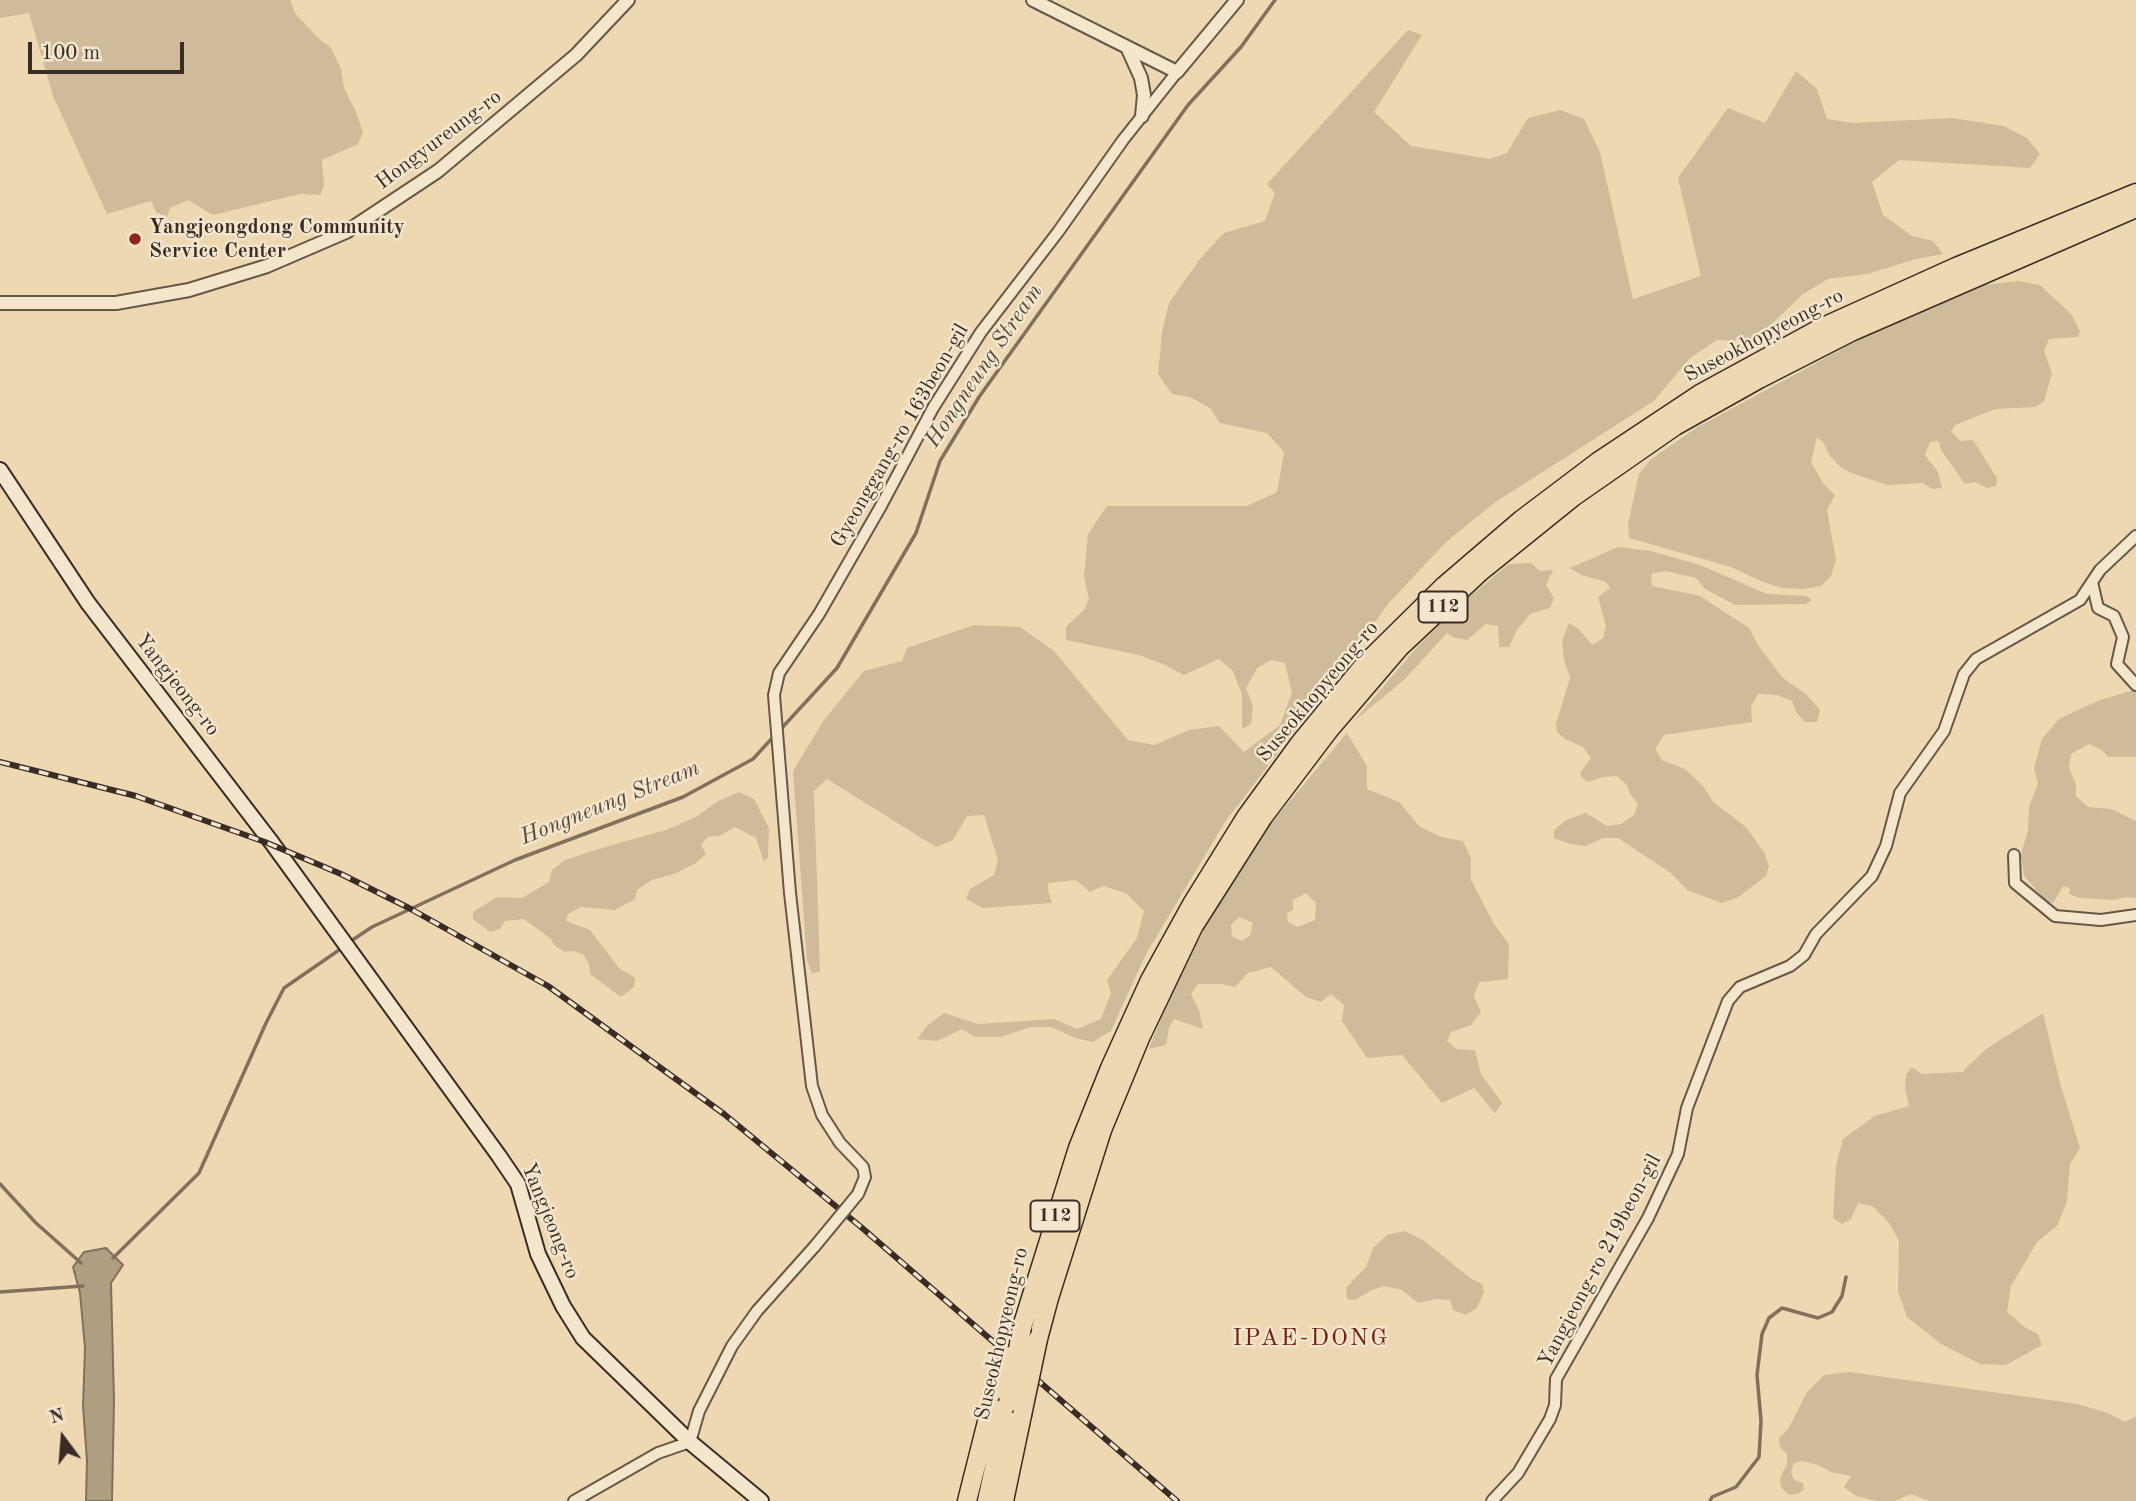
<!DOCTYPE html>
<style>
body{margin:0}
#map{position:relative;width:2136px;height:1501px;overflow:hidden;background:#eed8b1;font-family:"Old Standard TT",serif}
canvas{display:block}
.north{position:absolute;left:28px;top:1403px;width:70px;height:70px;-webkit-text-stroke:5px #f4e6cc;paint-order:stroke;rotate:344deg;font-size:19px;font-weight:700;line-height:28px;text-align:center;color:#392c26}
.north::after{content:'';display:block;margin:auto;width:24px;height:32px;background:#392c26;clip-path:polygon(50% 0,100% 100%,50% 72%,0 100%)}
.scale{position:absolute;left:28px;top:42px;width:156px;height:32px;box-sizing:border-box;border:4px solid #392c26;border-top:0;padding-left:9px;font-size:21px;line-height:24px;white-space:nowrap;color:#392c26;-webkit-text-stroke:5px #f4e6cc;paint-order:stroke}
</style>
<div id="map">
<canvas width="2136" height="1501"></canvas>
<div class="north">N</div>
<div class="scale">100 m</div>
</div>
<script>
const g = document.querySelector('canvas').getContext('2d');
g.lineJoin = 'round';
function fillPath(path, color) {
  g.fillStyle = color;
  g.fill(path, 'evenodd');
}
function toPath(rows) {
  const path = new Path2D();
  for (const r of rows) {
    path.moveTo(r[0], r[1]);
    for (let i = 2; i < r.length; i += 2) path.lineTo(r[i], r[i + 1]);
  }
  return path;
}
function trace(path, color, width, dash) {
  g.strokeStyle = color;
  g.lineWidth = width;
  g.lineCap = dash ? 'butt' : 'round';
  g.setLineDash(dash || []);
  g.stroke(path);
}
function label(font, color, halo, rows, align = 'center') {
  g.font = font + ' "Old Standard TT",serif';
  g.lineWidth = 5;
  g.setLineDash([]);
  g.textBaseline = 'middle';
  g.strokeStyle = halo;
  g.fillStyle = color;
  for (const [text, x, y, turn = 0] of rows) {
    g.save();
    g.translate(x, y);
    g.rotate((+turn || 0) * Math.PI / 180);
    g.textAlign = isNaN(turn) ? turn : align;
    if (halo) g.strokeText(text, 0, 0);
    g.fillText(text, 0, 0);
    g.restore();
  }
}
fillPath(toPath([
 [0,0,290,0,295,13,318,38,331,48,341,69,344,88,356,112,363,132,358,144,322,160,324,186,320,195,300,194,213,215,188,200,170,208,167,217,156,212,151,201,107,214,53,96,29,13,0,18],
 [1408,30,1422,35,1374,112,1411,146,1490,159,1507,153,1528,118,1560,110,1584,119,1600,152,1633,299,1701,276,1678,178,1728,108,1765,123,1796,71,1817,89,1827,119,1854,123,1952,118,2004,126,2027,138,2040,154,2030,168,1899,160,1872,182,1883,215,1912,236,1933,241,1943,254,1916,259,1867,274,1828,279,1803,294,1754,341,1717,340,1690,358,1654,401,1494,503,1446,542,1388,604,1333,681,1225,822,1146,954,1111,1031,1093,1042,1075,1038,1051,1027,1031,1027,1000,1037,975,1037,962,1029,937,1041,917,1039,927,1026,944,1013,978,1024,1054,1019,1077,1029,1101,1019,1111,993,1107,980,1137,938,1144,911,1126,893,1103,886,1090,892,1076,880,1048,883,1048,891,1052,903,983,908,966,899,970,889,994,875,998,860,984,815,967,816,953,840,936,847,827,779,814,791,820,971,812,974,807,960,793,771,824,720,864,671,902,661,907,648,974,625,1020,627,1054,651,1128,740,1154,745,1189,730,1219,726,1244,752,1280,725,1292,693,1285,663,1271,660,1257,668,1246,688,1253,706,1251,724,1242,729,1242,695,1233,671,1219,659,1184,675,1163,664,1139,655,1066,640,1066,627,1085,609,1089,599,1084,576,1088,534,1107,506,1247,506,1277,492,1284,452,1267,433,1220,423,1210,408,1190,397,1172,394,1158,374,1162,332,1169,303,1199,260,1224,233,1265,221,1275,193,1267,184],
 [2018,281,2040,285,2072,315,2080,331,2078,337,2049,339,2044,351,2052,373,2044,401,2035,407,1995,409,1955,425,1951,431,1960,441,1973,440,1997,478,1996,486,1987,488,1975,482,1965,484,1941,450,1939,441,1930,442,1925,455,1938,472,1942,488,1932,489,1923,483,1888,485,1854,474,1842,468,1830,456,1823,442,1817,437,1811,462,1823,483,1835,495,1827,510,1836,560,1831,576,1821,586,1804,589,1782,588,1763,582,1731,567,1629,538,1628,524,1639,474,1650,460,1696,428,1877,330,1983,285],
 [1618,547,1651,551,1700,565,1767,594,1807,596,1812,600,1806,604,1735,605,1705,589,1696,578,1666,571,1651,574,1652,586,1700,596,1749,628,1758,645,1782,677,1807,695,1820,710,1817,722,1805,722,1796,712,1792,701,1777,695,1758,694,1751,707,1752,722,1664,735,1655,749,1662,760,1685,769,1703,786,1713,802,1746,827,1765,854,1769,866,1766,876,1737,898,1722,903,1687,890,1671,873,1618,838,1604,838,1585,846,1570,844,1554,838,1554,830,1566,820,1586,813,1607,826,1621,824,1634,815,1638,804,1630,794,1627,785,1617,776,1603,777,1588,782,1582,778,1580,773,1591,758,1583,747,1565,739,1557,732,1556,724,1570,678,1564,659,1562,641,1569,623,1580,630,1592,645,1603,638,1606,626,1598,597,1610,588,1606,582,1581,575,1570,568],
 [1531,563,1540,571,1553,570,1546,585,1554,598,1550,608,1530,614,1517,630,1509,647,1499,647,1498,626,1486,624,1467,640,1453,637,1447,633,1404,680,1354,721,1418,646,1464,601,1509,564],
 [2134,690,2136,692,2136,757,2108,757,2102,750,2089,744,2071,754,2069,768,2076,784,2076,796,2088,807,2111,809,2136,821,2136,898,2126,897,2114,900,2080,898,2069,894,2070,888,2063,886,2053,903,2046,901,2024,876,2021,854,2028,830,2029,807,2038,784,2034,768,2042,739,2059,719,2100,700],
 [1347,733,1367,766,1367,789,1399,802,1420,827,1442,837,1463,841,1471,858,1471,880,1494,924,1509,944,1508,979,1479,982,1474,996,1481,1012,1471,1025,1451,1032,1447,1041,1456,1049,1475,1050,1481,1074,1502,1103,1495,1113,1474,1088,1442,1103,1402,1055,1367,1058,1342,1021,1344,1005,1331,994,1321,1002,1306,997,1271,967,1248,973,1235,987,1221,984,1198,984,1191,994,1199,1010,1203,1029,1174,1019,1169,1028,1166,1045,1149,1049,1172,991,1210,917,1253,845],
 [1306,893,1316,903,1315,920,1298,927,1288,922,1287,913,1293,910,1293,900],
 [1239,917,1253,923,1250,936,1241,941,1232,936,1231,925],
 [739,792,754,799,769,828,768,857,764,862,756,838,735,827,719,836,708,837,701,845,706,854,696,863,674,874,652,880,637,890,635,899,615,910,581,907,568,914,566,921,590,930,619,968,635,978,634,987,621,997,590,974,589,964,584,955,574,951,565,952,555,946,551,939,524,919,505,921,500,929,490,932,473,919,473,912,497,897,522,898,549,882,552,870,565,860,605,847,666,830,696,817,718,801],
 [2043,1013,2060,1083,2080,1148,2070,1164,2067,1201,2057,1226,2037,1242,2011,1286,2007,1312,2026,1328,2038,1334,2042,1345,2006,1365,1980,1364,1941,1344,1907,1317,1898,1292,1899,1241,1889,1223,1872,1206,1858,1203,1851,1219,1842,1224,1833,1218,1836,1166,1843,1139,1875,1116,1909,1106,1905,1090,1906,1075,1912,1067,1922,1074,1962,1072,1986,1049],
 [1404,1231,1423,1240,1470,1278,1482,1284,1484,1292,1477,1308,1466,1315,1453,1310,1450,1300,1436,1299,1418,1303,1402,1290,1384,1286,1372,1290,1355,1300,1347,1299,1346,1288,1366,1267,1373,1248,1387,1235],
 [1849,1372,2078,1404,2110,1414,2125,1422,2136,1416,2136,1501,1929,1501,1911,1494,1895,1501,1877,1501,1856,1496,1844,1487,1851,1476,1831,1472,1818,1465,1803,1461,1794,1463,1791,1472,1794,1480,1803,1483,1804,1489,1798,1494,1789,1495,1781,1487,1780,1478,1787,1464,1787,1454,1780,1447,1779,1438,1789,1428,1807,1392,1824,1375]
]), '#cfbb99');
const water = toPath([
 [106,1248,123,1265,111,1283,114,1401,112,1501,86,1501,87,1461,83,1406,85,1348,80,1293,73,1267,84,1252,106,1248]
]);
fillPath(water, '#b09e82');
trace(water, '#80705d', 2);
trace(toPath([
 [780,730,837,668,916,533,940,461,979,397,1188,105,1241,47,1275,0],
 [348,943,372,927,515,860,683,797,753,759,775,735],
 [0,1184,36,1223,81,1263],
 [113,1258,199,1173,266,1023,284,988,342,948],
 [0,1292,83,1286],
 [1710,1501,1712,1497,1736,1487,1759,1457,1761,1421,1757,1375,1762,1334,1769,1318,1782,1308,1818,1318,1832,1312,1842,1296,1846,1277]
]), '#80705d', 3.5);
const minor = toPath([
 [2092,582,2098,608,2114,616,2123,637,2117,664,2136,685],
 [2014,855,2015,883,2055,916,2101,920,2136,915],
 [858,1194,865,1177,863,1167,840,1143,822,1115,812,1086,790,893,774,695,779,673,819,614,881,506,933,408,981,332,1058,232,1123,140,1177,72],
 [574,1501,658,1453,690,1442,699,1411,732,1346,757,1311,815,1246],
 [1492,1501,1518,1473,1550,1419,1555,1405,1556,1379,1648,1218,1678,1154,1687,1108,1728,1001,1740,987,1790,966,1804,955,1816,934,1872,876,1886,846,1900,793,1944,731,1964,674,1976,659,2080,600,2100,570,2136,536]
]);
const tertiary = toPath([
 [1033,0,1177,72,1237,0],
 [1127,47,1141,78,1144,95,1142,116],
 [0,303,116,303,189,290,267,266,346,232,438,171,576,55,628,0]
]);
const secondary = toPath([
 [0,470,88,603,272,843,499,1156,518,1184,538,1254,563,1306,583,1338,690,1442,761,1501]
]);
const trunk = toPath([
 [1022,1327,1078,1148,1110,1068,1150,980,1192,904,1246,817,1300,743,1365,664,1444,586,1521,520,1599,461,1700,394,1821,328,1956,267,2136,193],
 [1038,1339,1049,1298,1102,1130,1140,1038,1193,927,1263,817,1329,730,1400,647,1480,572,1573,497,1675,426,1759,379,1853,331,2136,208],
 [967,1501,995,1390],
 [987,1501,1008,1403],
 [1004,1501,1022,1415]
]);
trace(minor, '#665749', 14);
trace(tertiary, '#665749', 16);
trace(secondary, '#392c26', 18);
trace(trunk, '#392c26', 21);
trace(minor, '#f4e6cc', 10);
trace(tertiary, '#f4e6cc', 12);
trace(secondary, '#f4e6cc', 14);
trace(trunk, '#eed8b1', 18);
const rail = toPath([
 [0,762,136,796,265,842,341,874,409,908,548,986,724,1114,861,1227,1177,1501]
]);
trace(rail, '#392c26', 6);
trace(rail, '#f4e6cc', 3.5, [10]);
const minorBridge = toPath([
 [815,1246,858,1194]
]);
const trunkBridge = toPath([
 [995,1390,1010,1356],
 [1008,1403,1022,1327],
 [1022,1415,1038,1339]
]);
trace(minorBridge, '#665749', 14, []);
trace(trunkBridge, '#392c26', 21, []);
trace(minorBridge, '#f4e6cc', 10);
trace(trunkBridge, '#eed8b1', 18);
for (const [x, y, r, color] of [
 [135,239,7,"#8f2418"]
]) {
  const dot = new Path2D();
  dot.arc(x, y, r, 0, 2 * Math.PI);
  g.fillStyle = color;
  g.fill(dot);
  trace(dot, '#f4e6cc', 2.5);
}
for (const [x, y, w] of [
 [1443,607,49],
 [1055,1216,49]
]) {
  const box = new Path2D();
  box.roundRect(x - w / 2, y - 15.5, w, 31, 5);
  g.fillStyle = '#f4e6cc';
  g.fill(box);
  trace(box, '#392c26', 2);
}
label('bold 19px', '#392c26', null, [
 ["112",1443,607],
 ["112",1055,1216]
]);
label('21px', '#392c26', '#f4e6cc', [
 ["Hongyureung-ro",439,140,-37],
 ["Suseokhopyeong-ro",1764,336,-28],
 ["Gyeonggang-ro 163beon-gil",900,436,-60],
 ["Yangjeong-ro",177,685,52],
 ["Suseokhopyeong-ro",1318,692,-50],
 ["Yangjeong-ro",550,1221,68],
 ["Yangjeong-ro 219beon-gil",1600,1261,-62],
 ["Suseokhopyeong-ro",1002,1334,-77]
]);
label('bold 21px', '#392c26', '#f4e6cc', [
 ["Yangjeongdong Community",149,227],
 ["Service Center",149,251]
], 'left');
label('italic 23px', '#57483d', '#f4e6cc', [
 ["Hongneung Stream",984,366,-56],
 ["Hongneung Stream",610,803,-22]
]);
g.letterSpacing = '2px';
label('24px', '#7a1f14', '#f4e6cc', [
 ["IPAE-DONG",1311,1339]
]);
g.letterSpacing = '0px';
</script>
